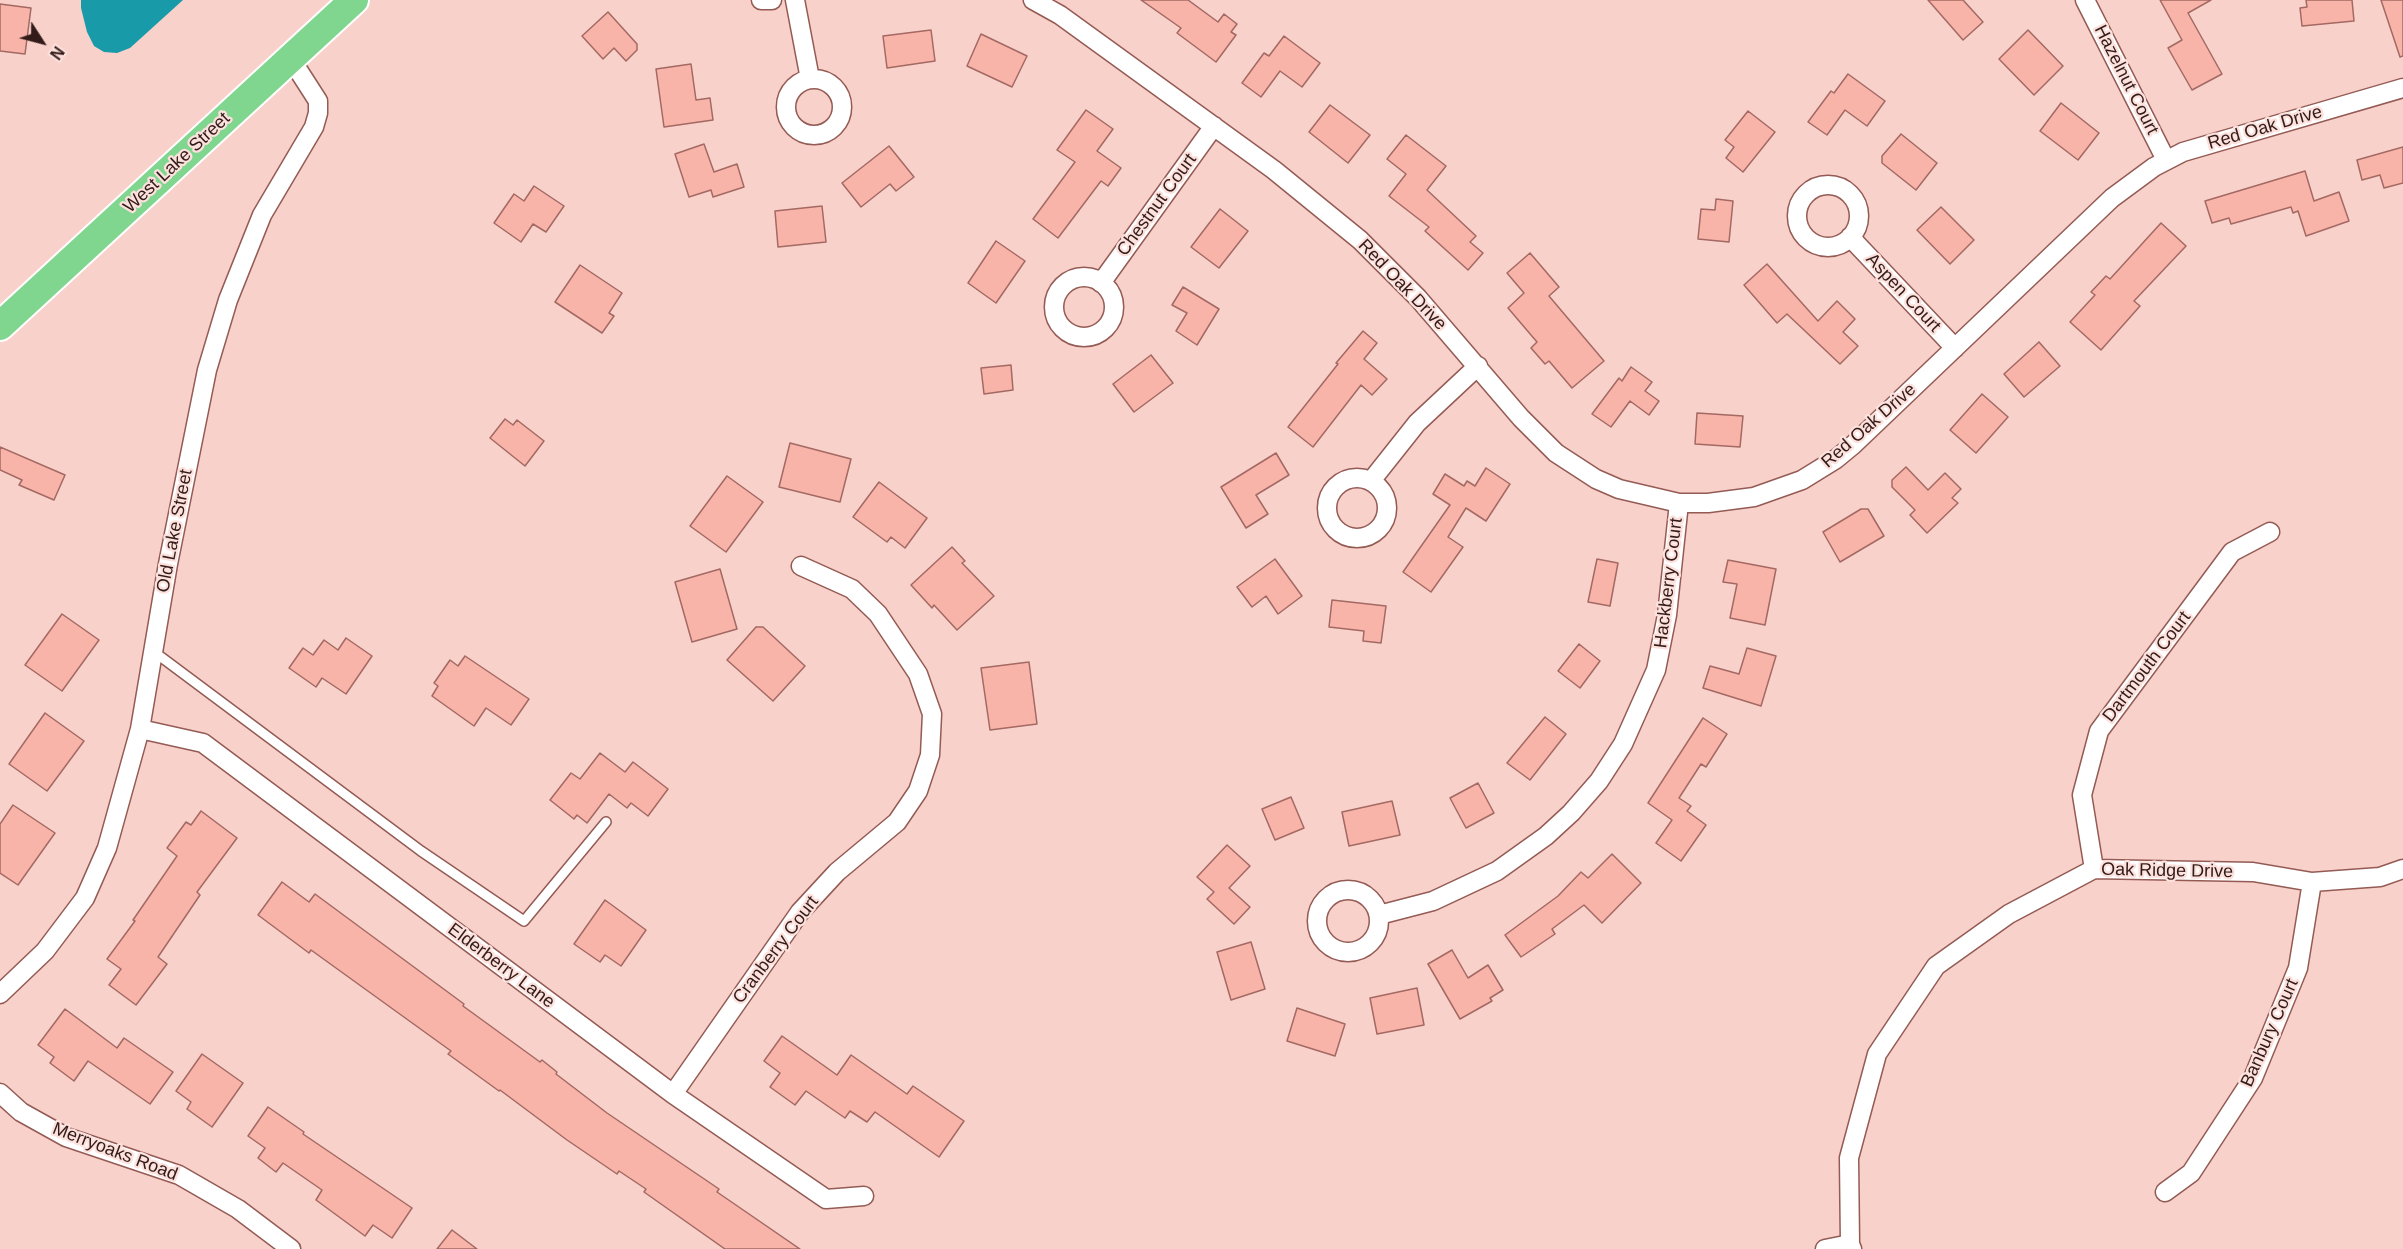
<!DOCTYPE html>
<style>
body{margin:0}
#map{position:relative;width:2403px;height:1249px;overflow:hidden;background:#f8d1cb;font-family:Arial,sans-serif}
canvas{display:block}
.north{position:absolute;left:12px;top:12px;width:60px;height:60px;-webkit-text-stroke:4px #fce1dd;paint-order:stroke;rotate:126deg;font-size:16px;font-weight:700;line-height:24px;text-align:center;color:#321b18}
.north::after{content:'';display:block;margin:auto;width:21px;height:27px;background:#321b18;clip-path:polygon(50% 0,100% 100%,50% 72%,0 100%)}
</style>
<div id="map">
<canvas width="2403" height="1249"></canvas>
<div class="north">N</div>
</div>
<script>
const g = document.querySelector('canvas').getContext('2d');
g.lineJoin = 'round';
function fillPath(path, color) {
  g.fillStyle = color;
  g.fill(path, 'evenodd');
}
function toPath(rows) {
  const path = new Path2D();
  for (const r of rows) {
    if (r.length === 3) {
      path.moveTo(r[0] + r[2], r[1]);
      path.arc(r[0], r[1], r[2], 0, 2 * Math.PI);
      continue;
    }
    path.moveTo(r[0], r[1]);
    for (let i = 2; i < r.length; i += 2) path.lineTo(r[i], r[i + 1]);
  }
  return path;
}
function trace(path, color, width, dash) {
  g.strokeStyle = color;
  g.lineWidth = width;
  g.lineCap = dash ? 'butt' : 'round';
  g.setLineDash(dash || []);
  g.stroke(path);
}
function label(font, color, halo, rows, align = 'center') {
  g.font = font + ' Arial,sans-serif';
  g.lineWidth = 4.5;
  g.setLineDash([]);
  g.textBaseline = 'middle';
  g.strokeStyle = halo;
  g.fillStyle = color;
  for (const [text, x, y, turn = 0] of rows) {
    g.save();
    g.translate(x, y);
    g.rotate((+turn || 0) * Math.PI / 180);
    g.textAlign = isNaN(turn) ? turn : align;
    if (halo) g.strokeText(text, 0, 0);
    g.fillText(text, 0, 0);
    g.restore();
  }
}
fillPath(toPath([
 [81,0,183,0,130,48,117,53,104,52,94,46,87,32,81,8]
]), '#189aa9');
const building = toPath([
 [1141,0,1188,0,1218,22,1224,14,1237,24,1231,32,1236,35,1216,62,1177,33,1181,28,1141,0],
 [1928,0,1963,0,1983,22,1963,40,1928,0],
 [2160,0,2211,0,2188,13,2222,74,2192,90,2168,48,2182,40,2160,0],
 [2306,0,2352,0,2354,21,2302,26,2300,8,2307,7,2306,0],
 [2381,0,2403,0,2403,56,2400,57,2381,0],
 [0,4,31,8,25,54,0,51,0,4],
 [608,12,637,44,637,50,626,61,614,48,603,59,582,36,608,12],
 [931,30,935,61,887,68,883,36,931,30],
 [2028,30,2063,66,2034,95,1999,59,2028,30],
 [981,34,1027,56,1012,87,967,66,981,34],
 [1284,36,1320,63,1302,87,1280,71,1261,97,1242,83,1264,53,1269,56,1284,36],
 [691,64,696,100,710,98,713,120,664,127,656,69,691,64],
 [1848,74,1885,101,1867,126,1845,110,1827,135,1808,122,1831,91,1834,93,1848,74],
 [2061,103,2099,133,2078,160,2040,131,2061,103],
 [1330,105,1370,135,1348,163,1309,132,1330,105],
 [1086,110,1113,129,1097,151,1121,168,1108,186,1101,181,1058,238,1033,219,1075,162,1057,150,1086,110],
 [1748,111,1775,132,1743,172,1726,158,1734,147,1725,140,1748,111],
 [1901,134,1937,163,1916,190,1882,163,1882,156,1901,134],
 [1406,135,1446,166,1427,190,1476,236,1470,242,1483,253,1468,270,1425,231,1429,227,1389,196,1406,174,1387,159,1406,135],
 [704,144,714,172,737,164,744,187,713,197,711,190,689,197,675,154,704,144],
 [889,146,914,177,896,191,890,184,861,207,842,183,889,146],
 [2403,147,2403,183,2384,188,2380,175,2362,180,2357,160,2403,147],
 [2305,171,2314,201,2339,192,2349,221,2306,236,2298,211,2293,213,2291,207,2231,224,2229,218,2212,223,2205,201,2305,171],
 [534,186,564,206,546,232,533,224,521,242,494,223,514,194,524,201,534,186],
 [1716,199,1733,201,1729,242,1698,239,1701,209,1715,210,1716,199],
 [822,206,826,242,778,247,775,211,822,206],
 [1941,207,1974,240,1950,264,1917,230,1941,207],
 [1220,209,1248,231,1219,268,1191,247,1220,209],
 [2161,223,2186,246,2134,301,2140,306,2101,350,2070,322,2095,295,2091,292,2106,276,2110,279,2161,223],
 [996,241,1025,261,996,303,968,283,996,241],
 [1530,253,1559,287,1549,296,1604,361,1572,388,1549,361,1545,364,1531,348,1537,342,1508,308,1524,293,1507,273,1530,253],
 [1767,264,1818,321,1837,301,1855,319,1843,332,1858,346,1840,364,1787,314,1777,323,1744,285,1767,264],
 [580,265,622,293,609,313,614,316,602,333,555,302,580,265],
 [1183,287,1219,309,1197,345,1176,331,1187,313,1172,305,1183,287],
 [1363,331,1377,343,1364,359,1387,379,1372,395,1361,385,1313,447,1288,427,1338,364,1336,363,1363,331],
 [2039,342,2060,366,2024,397,2004,374,2039,342],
 [1151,355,1173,383,1134,412,1113,384,1151,355],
 [1011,365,1013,390,984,394,981,368,1011,365],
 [1631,367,1652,382,1645,391,1659,401,1649,415,1630,401,1611,427,1592,414,1619,378,1622,381,1631,367],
 [1982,394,2008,417,1976,453,1950,430,1982,394],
 [1697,413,1743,416,1740,447,1695,444,1697,413],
 [505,419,513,425,517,420,544,441,525,466,490,438,505,419],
 [790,443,851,459,840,502,779,487,790,443],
 [0,447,65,475,54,500,19,485,22,480,0,470,0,447],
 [1276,453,1289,475,1256,495,1268,514,1246,528,1221,487,1276,453],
 [1906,467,1928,490,1945,473,1961,489,1952,498,1958,503,1927,533,1910,515,1915,510,1892,487,1892,480,1906,467],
 [1486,468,1510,484,1486,521,1466,508,1448,537,1463,547,1431,592,1403,572,1450,505,1433,494,1445,474,1464,486,1467,481,1475,486,1486,468],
 [727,476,763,502,726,552,690,526,727,476],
 [879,482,927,518,905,548,891,537,887,542,853,517,879,482],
 [1861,509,1868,509,1884,536,1840,562,1823,532,1861,509],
 [952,547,965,561,962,563,994,596,957,630,934,605,932,608,911,585,952,547],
 [1275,559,1302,596,1278,614,1266,596,1252,607,1237,587,1275,559],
 [1597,559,1618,563,1610,606,1588,602,1597,559],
 [1728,560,1776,569,1765,625,1730,618,1737,584,1723,582,1728,560],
 [720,569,737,629,692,642,675,582,720,569],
 [1332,600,1386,606,1381,643,1363,641,1364,631,1329,627,1332,600],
 [62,614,99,640,62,691,25,665,62,614],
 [756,627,763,627,805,666,773,701,727,660,756,627],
 [346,638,372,656,346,694,322,678,316,687,289,668,303,648,313,655,324,640,338,650,346,638],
 [1579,644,1600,661,1580,688,1558,671,1579,644],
 [1747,648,1776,656,1761,706,1703,688,1710,666,1739,674,1747,648],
 [465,656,529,699,511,725,486,708,474,726,432,696,438,686,434,683,450,660,458,666,465,656],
 [1029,662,1037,724,990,730,981,668,1029,662],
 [45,713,84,741,47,791,9,764,45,713],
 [1545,717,1566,734,1530,780,1507,763,1545,717],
 [1703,718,1727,734,1706,767,1701,764,1679,798,1691,806,1687,811,1706,825,1681,861,1656,843,1672,820,1648,803,1703,718],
 [600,753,625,772,633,762,668,789,648,816,631,803,627,808,609,794,587,823,577,815,574,819,550,800,571,773,580,779,600,753],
 [1478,783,1494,813,1466,828,1450,798,1478,783],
 [1291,797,1304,828,1275,840,1262,809,1291,797],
 [1392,801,1400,835,1349,846,1342,812,1392,801],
 [13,805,55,833,18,885,0,873,0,824,13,805],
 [201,811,237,838,197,892,200,895,158,957,167,964,136,1005,109,985,121,969,107,959,135,921,133,920,177,856,167,848,186,822,191,825,201,811],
 [1227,845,1250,866,1229,888,1250,907,1234,924,1207,899,1214,892,1197,877,1227,845],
 [1612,854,1641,883,1602,923,1584,905,1552,929,1555,934,1521,957,1505,935,1558,896,1581,872,1588,878,1612,854],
 [282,882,309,902,315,894,464,1004,463,1006,540,1062,542,1060,557,1072,556,1074,607,1113,719,1189,717,1192,800,1249,725,1249,644,1192,646,1189,619,1171,617,1174,567,1140,500,1090,499,1091,448,1054,451,1051,311,950,309,953,258,915,282,882],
 [605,900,646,930,621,966,605,955,600,962,574,944,605,900],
 [1251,942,1265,989,1231,1000,1217,952,1251,942],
 [1452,950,1468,978,1488,965,1503,990,1490,998,1492,1001,1460,1019,1428,964,1452,950],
 [1417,988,1424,1025,1377,1034,1370,998,1417,988],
 [1297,1008,1345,1024,1335,1056,1287,1041,1297,1008],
 [65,1009,117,1048,124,1038,173,1072,150,1104,88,1061,74,1081,50,1063,54,1057,38,1045,65,1009],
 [782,1036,837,1075,851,1055,907,1094,913,1086,964,1121,939,1157,875,1112,867,1122,850,1111,845,1118,806,1091,795,1105,770,1087,780,1073,764,1061,782,1036],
 [202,1054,243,1083,212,1127,187,1109,191,1102,176,1091,202,1054],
 [268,1107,304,1132,303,1134,412,1208,392,1238,373,1225,365,1236,316,1200,322,1190,283,1163,276,1172,258,1158,265,1148,248,1136,268,1107],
 [452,1230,477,1249,437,1249,452,1230]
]);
fillPath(building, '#f9b4aa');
trace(building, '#a36962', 1.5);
const service = toPath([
 [153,651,421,851,524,921,606,822]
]);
const minor = toPath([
 [761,0,772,0],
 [795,0,810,79],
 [1033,0,1060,15,1274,170,1360,240,1418,298,1521,418,1556,453,1596,479,1619,489,1679,503,1708,503,1754,497,1802,480,1836,459,1853,445,2112,198,2154,167,2183,152,2403,88],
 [2085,0,2166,160],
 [814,107,28],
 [1828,216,31],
 [1850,237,1955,348],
 [1084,307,30],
 [1101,283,1214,126],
 [1357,508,30],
 [1371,481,1417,423,1478,366],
 [140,729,203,743,673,1094,826,1199,864,1196],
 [2094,869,2082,795,2099,731,2232,552,2270,532],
 [1348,921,31],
 [1379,915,1433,901,1497,871,1546,836,1571,813,1599,781,1623,744,1656,670,1667,615,1679,503],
 [0,994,45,951,85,898,107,848,140,729,168,564,207,370,228,300,262,215,314,127,318,113,318,101,291,59],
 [0,1093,21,1112,66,1137,179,1175,238,1209,291,1249],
 [673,1094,800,912,837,872,897,822,918,791,930,755,932,714,918,674,878,614,852,589,801,566],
 [2165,1192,2191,1173,2253,1078,2298,968,2312,882],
 [1825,1249,1850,1244],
 [1852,1249,1850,1244,1849,1158,1877,1054,1936,966,2009,914,2094,869,2253,872,2312,882,2380,877,2403,869]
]);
const trunk = toPath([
 [0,326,354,0]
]);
trace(service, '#945b54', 12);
trace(minor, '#945b54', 21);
trace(trunk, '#fff', 32);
trace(service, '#fff', 9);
trace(minor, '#fff', 18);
trace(trunk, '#80d68f', 28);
label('18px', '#321b18', '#fce1dd', [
 ["Hazelnut Court",2126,80,63],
 ["Red Oak Drive",2265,128,-16],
 ["West Lake Street",177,163,-43],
 ["Chestnut Court",1157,205,-54],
 ["Red Oak Drive",1402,285,46],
 ["Aspen Court",1903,293,47],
 ["Red Oak Drive",1869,426,-41],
 ["Old Lake Street",175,531,-79],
 ["Hackberry Court",1669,583,-83],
 ["Dartmouth Court",2147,667,-53],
 ["Oak Ridge Drive",2167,871,1],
 ["Cranberry Court",776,950,-53],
 ["Elderberry Lane",501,966,37],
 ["Banbury Court",2270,1033,-66],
 ["Merryoaks Road",115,1152,21]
]);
</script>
